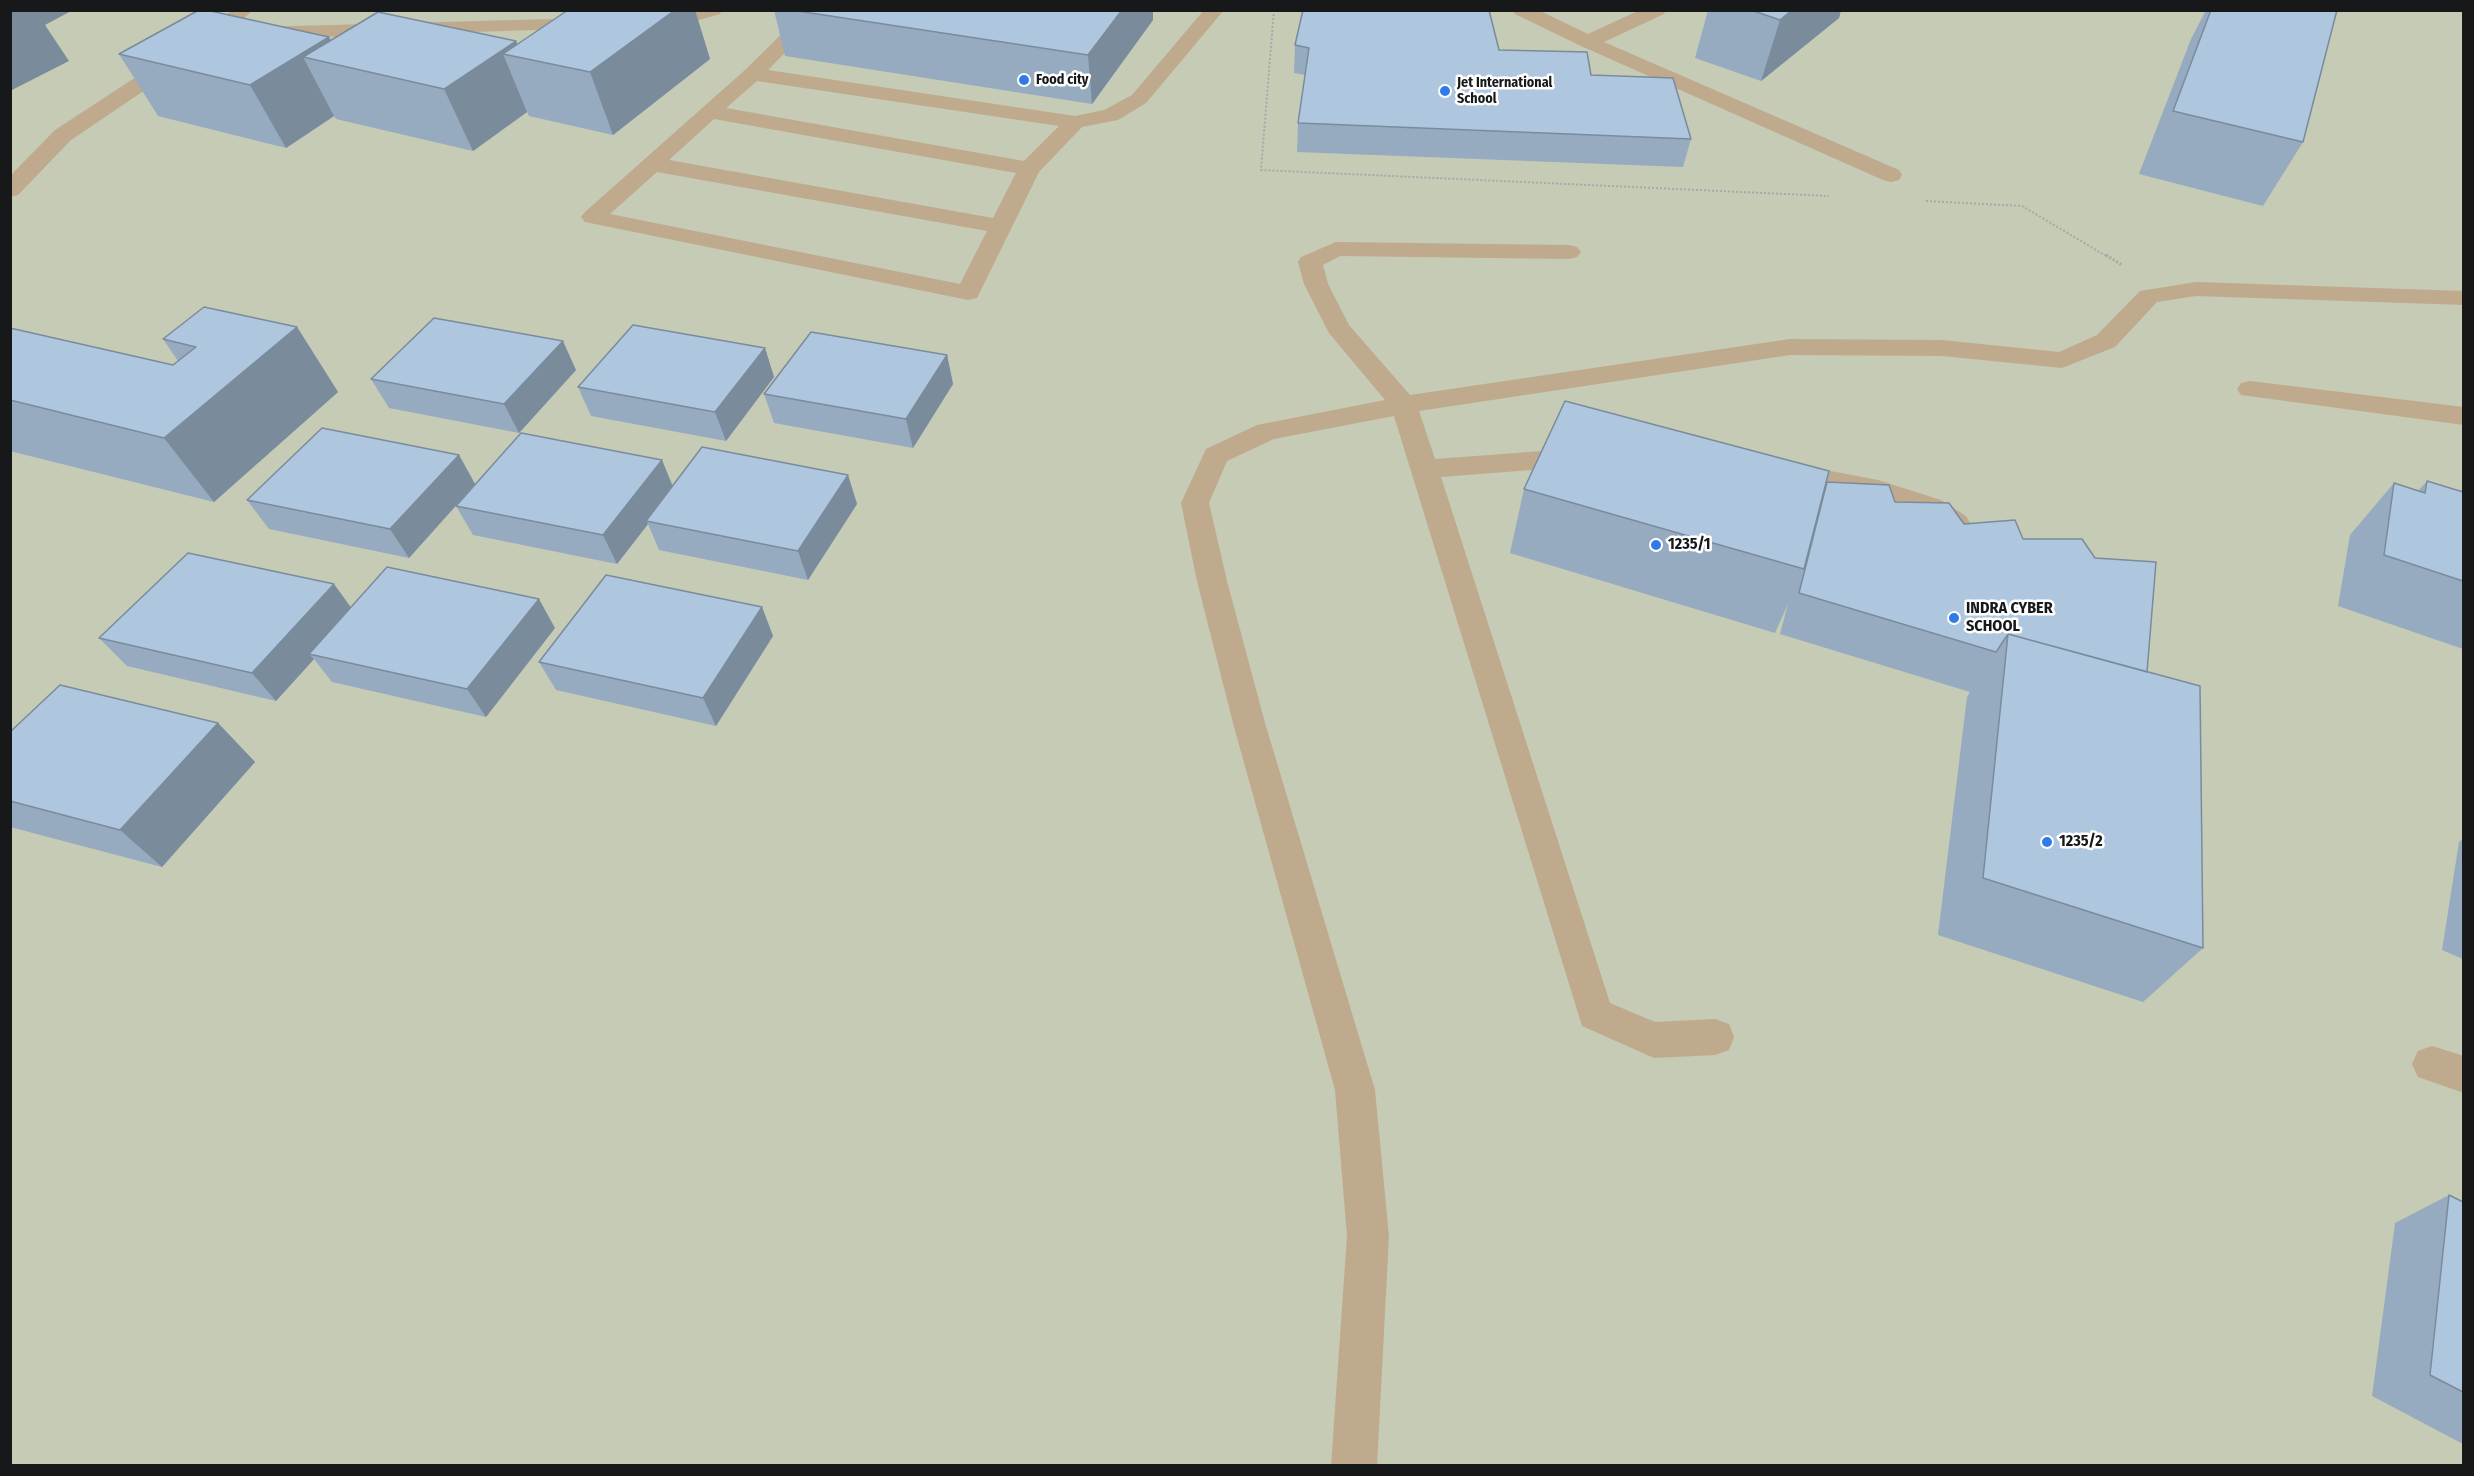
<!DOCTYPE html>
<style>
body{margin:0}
#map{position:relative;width:2474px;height:1476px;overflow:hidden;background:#e6eaee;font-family:"Fira Sans Condensed",sans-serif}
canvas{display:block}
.frame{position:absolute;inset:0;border:12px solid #17181a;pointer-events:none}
</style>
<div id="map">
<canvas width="2474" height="1476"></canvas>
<div class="frame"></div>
</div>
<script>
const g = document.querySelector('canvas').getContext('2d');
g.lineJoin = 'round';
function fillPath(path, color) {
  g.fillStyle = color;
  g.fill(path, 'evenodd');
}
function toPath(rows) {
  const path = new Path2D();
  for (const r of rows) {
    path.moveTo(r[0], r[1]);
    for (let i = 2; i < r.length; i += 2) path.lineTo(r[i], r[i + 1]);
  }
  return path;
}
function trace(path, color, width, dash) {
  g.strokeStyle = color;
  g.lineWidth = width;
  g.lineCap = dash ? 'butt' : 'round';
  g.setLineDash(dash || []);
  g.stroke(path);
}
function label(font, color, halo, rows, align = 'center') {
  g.font = font + ' "Fira Sans Condensed",sans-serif';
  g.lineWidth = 5;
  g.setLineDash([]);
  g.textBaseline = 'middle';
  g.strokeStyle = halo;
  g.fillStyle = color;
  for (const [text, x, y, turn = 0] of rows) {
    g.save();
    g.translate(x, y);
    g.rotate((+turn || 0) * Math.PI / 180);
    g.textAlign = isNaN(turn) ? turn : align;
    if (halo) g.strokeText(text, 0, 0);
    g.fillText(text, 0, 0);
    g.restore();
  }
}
fillPath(toPath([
 [11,11,2463,11,2463,1465,11,1465]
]), '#c5cbb4');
trace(toPath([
 [1274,10,1261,170,1829,196],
 [1926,201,2022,206,2108,257]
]), '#a6a9ac', 2, [2, 2]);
trace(toPath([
 [2106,255,2122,265]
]), '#a6a9ac', 3, [2, 2]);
fillPath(toPath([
 [232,10,253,10,222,38,71,140,18,195,10,197,10,176,55,130,208,30,232,10],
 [690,10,722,10,720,14,667,29,653,29,646,27,643,23,646,19,666,17,690,10],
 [806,10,827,10,768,70,1075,116,1104,110,1132,95,1204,10,1224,10,1146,103,1118,120,1082,127,1039,172,977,298,968,300,585,222,581,217,585,212,745,70,806,10],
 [757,81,1059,126,1024,161,726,108,757,81],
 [714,119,1016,173,993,218,669,160,714,119],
 [657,172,987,231,960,284,610,214,657,172],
 [1513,10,1538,10,1588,34,1640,10,1666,10,1664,14,1604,42,1899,170,1902,175,1899,180,1891,182,1883,180,1581,46,1515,14,1513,10],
 [589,18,596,20,599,24,596,28,257,39,250,37,247,33,250,29,257,27,589,18],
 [1336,242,1569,245,1577,247,1581,252,1577,257,1569,259,1340,256,1323,265,1328,284,1349,325,1410,395,1790,339,1942,340,2059,352,2097,335,2140,291,2196,282,2464,291,2464,305,2196,296,2157,302,2115,347,2062,368,1942,356,1790,355,1419,411,1435,459,1583,448,1593,451,1597,457,1593,463,1583,466,1441,477,1610,1003,1655,1022,1715,1019,1729,1024,1734,1037,1729,1050,1715,1055,1654,1058,1582,1026,1394,416,1274,439,1227,461,1209,503,1227,581,1265,723,1375,1090,1389,1236,1377,1466,1331,1466,1347,1236,1335,1090,1233,723,1197,581,1181,503,1206,449,1257,425,1385,400,1329,333,1304,284,1298,262,1301,257,1336,242],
 [2250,381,2464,407,2464,425,2241,395,2237,389,2241,383,2250,381],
 [1783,462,1878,480,1941,500,1966,516,1970,523,1966,530,1956,533,1946,530,1921,514,1874,499,1773,478,1769,471,1773,464,1783,462],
 [2432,1046,2464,1056,2464,1093,2418,1077,2412,1064,2418,1051,2432,1046]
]), '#bfaa8d');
fillPath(toPath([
 [568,10,695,10,710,59,613,135,529,116,527,112,473,151,336,119,334,116,286,148,158,116,119,54,331,40,516,41,517,45],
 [774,10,1153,10,1153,20,1092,104,785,56],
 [1708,10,1841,10,1839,18,1761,81,1695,58],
 [2206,10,2337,10,2303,142,2263,206,2139,174,2191,39],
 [1295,45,1499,50,1591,75,1691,139,1683,167,1297,152,1298,123,1305,75,1294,73],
 [297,327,338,392,214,502,10,451,10,328,173,365,178,361,163,339],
 [765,348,774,377,726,441,591,416,578,387],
 [947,355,953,384,913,448,774,423,764,394],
 [576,370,519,433,389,408,371,379],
 [459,455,475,484,662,460,673,486,848,475,857,504,808,580,659,550,648,524,617,564,473,535,456,506,409,558,269,529,247,500],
 [2427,481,2463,492,2463,649,2338,606,2350,535,2394,483,2418,491],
 [1827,482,1895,502,1964,524,2023,539,2147,672,2203,948,2143,1002,1938,935,1967,697,1970,692,1780,634,1788,604,1775,633,1510,553,1524,489,1825,487],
 [351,607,555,628,486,717,332,682,314,659,276,701,127,666,99,638],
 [762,607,773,636,716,726,556,690,539,662],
 [218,723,255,762,162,867,10,827,10,732],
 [2463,839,2463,959,2442,950,2459,842],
 [2449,1195,2463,1202,2463,1444,2372,1396,2395,1223]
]), '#96abc0');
fillPath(toPath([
 [10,10,73,10,45,25,69,61,10,91],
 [675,10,695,10,710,59,613,135,590,72],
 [1122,10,1153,10,1153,20,1092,104,1088,55],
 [1792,10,1841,10,1839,18,1761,81,1780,20],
 [329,37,344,66,303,57,334,116,286,148,250,85],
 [516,41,523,58,503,54,527,112,473,151,444,89],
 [297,327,338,392,214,502,164,438],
 [563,341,576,370,519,433,504,404],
 [765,348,774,377,726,441,715,412],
 [947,355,953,384,913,448,906,419],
 [459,455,475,484,409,558,390,529],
 [662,460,674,490,646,521,648,524,617,564,603,535],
 [848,475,857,504,808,580,798,551],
 [334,584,355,613,309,654,314,659,276,701,252,673],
 [539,599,555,628,486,717,467,689],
 [762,607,773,636,716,726,703,698],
 [218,723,255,762,162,867,120,830]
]), '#7a8b9c');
const building = toPath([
 [199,10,206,10,329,37,250,85,119,54,199,10],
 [568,10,675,10,590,72,503,54,568,10],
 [791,10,1122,10,1088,55,791,10],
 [1303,10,1489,10,1499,50,1587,52,1591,75,1673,78,1691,139,1298,123,1309,48,1295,45,1303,10],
 [1751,10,1792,10,1780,20,1751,10],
 [2211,10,2337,10,2303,142,2173,111,2211,10],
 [378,12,516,41,444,89,303,57,378,12],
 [204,307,297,327,164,438,10,400,10,328,173,365,196,347,163,339,204,307],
 [434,318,563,341,504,404,371,379,434,318],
 [633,325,765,348,715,412,578,387,633,325],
 [811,332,947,355,906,419,764,394,811,332],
 [1565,401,1829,471,1804,569,1524,489,1565,401],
 [322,428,459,455,390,529,247,500,322,428],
 [521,433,662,460,603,535,456,506,521,433],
 [702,447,848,475,798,551,646,521,702,447],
 [2427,481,2463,492,2463,581,2384,555,2394,483,2425,493,2427,481],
 [1827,482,1889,485,1895,502,1949,503,1964,524,2015,520,2023,539,2082,539,2095,558,2156,562,2147,672,2008,634,1996,652,1799,593,1827,482],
 [188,553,334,584,252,673,99,638,188,553],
 [387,567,539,599,467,689,309,654,387,567],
 [606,575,762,607,703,698,539,662,606,575],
 [2008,634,2200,686,2203,948,1983,878,2008,634],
 [60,685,218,723,120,830,10,801,10,732,60,685],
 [2449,1195,2463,1202,2463,1392,2430,1375,2449,1195]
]);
fillPath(building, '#aec7df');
trace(building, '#7a8b9c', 1.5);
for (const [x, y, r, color] of [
 [1024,80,6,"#327be7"],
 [1445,91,6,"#327be7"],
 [1656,545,6,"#327be7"],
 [1954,618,6,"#327be7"],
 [2047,842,6,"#327be7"]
]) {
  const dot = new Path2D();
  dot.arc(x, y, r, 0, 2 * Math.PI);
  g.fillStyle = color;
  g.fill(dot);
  trace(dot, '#fff', 2);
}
label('bold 14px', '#17181a', '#fff', [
 ["Food city",1036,80],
 ["Jet International",1457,83],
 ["School",1457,99]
], 'left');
label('bold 16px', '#17181a', '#fff', [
 ["1235/1",1668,545],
 ["INDRA CYBER",1966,609],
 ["SCHOOL",1966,627],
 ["1235/2",2059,842]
], 'left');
</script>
